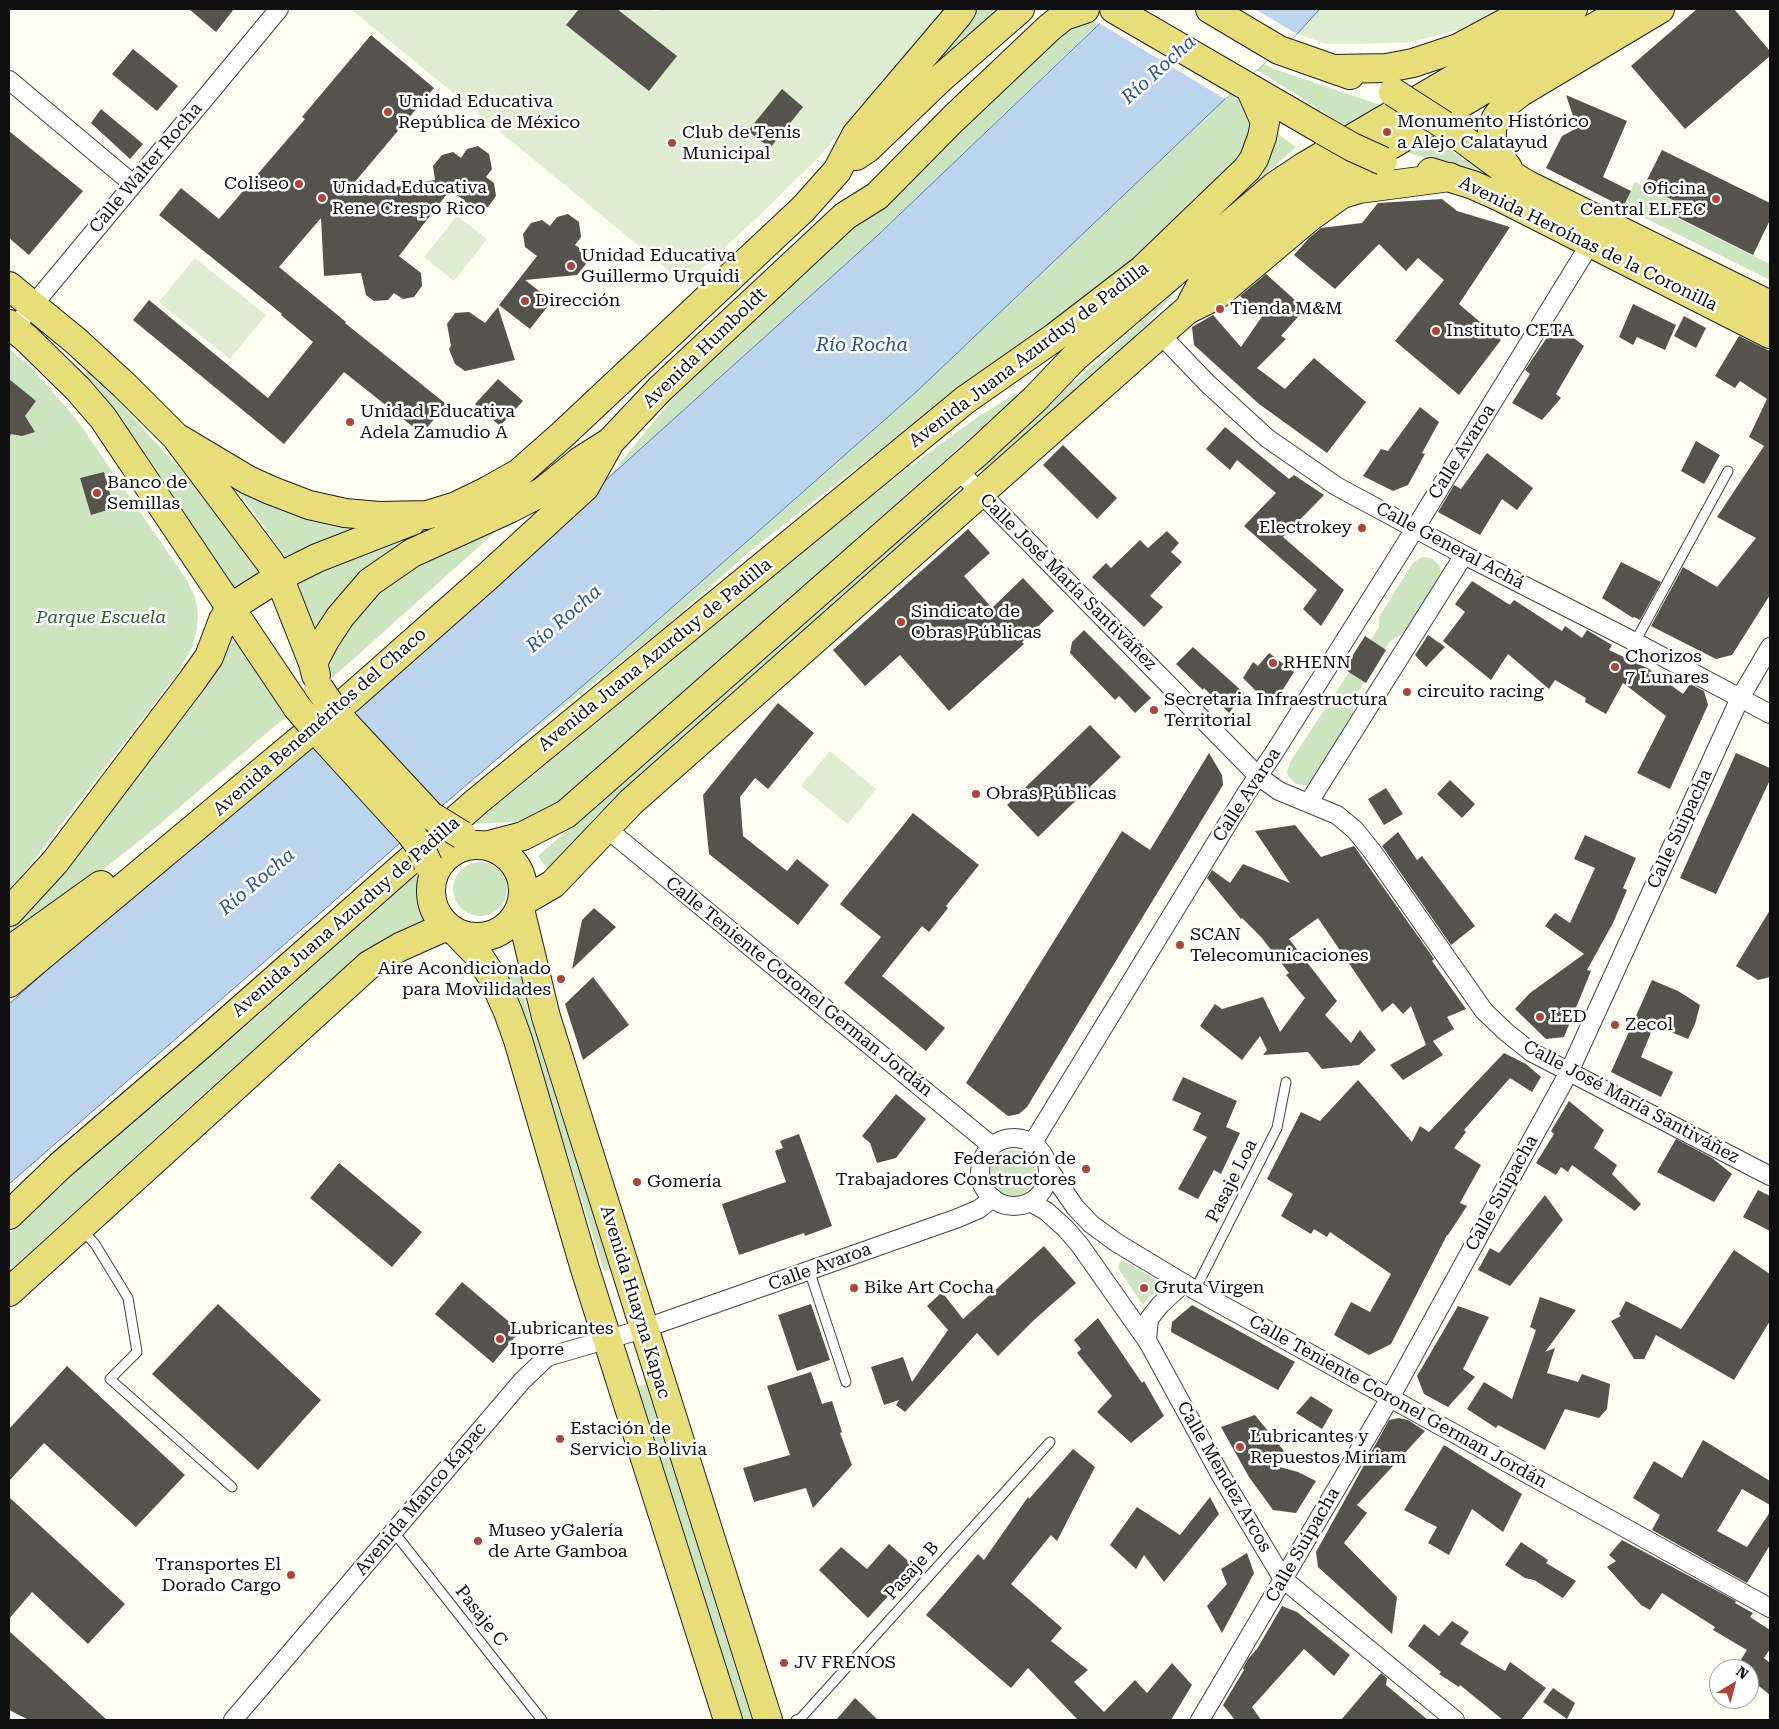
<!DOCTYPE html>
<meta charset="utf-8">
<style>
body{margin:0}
#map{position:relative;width:1779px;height:1729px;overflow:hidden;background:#fdfdf2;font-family:"Roboto Serif",serif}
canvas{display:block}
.frame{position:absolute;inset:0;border:10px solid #0f0f0f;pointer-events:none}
.north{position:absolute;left:1709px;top:1659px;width:50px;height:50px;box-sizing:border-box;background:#fff;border:1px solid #9f9f9f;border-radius:50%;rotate:37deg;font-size:14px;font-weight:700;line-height:20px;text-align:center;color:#0f0f0f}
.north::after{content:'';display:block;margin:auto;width:18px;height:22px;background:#ad4538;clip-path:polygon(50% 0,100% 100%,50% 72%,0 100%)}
</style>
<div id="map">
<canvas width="1779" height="1729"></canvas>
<div class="frame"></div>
<div class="north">N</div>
</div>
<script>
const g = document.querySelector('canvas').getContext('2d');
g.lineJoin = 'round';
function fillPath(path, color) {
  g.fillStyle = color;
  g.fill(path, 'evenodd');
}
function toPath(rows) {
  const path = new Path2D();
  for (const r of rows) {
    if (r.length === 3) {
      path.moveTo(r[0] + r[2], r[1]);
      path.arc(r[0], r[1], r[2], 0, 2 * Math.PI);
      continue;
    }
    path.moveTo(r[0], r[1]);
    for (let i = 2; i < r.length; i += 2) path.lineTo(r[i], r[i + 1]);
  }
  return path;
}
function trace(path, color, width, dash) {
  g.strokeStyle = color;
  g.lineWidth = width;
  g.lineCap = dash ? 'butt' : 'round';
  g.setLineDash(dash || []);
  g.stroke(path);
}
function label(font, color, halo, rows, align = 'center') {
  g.font = font + ' "Roboto Serif",serif';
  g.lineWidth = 5;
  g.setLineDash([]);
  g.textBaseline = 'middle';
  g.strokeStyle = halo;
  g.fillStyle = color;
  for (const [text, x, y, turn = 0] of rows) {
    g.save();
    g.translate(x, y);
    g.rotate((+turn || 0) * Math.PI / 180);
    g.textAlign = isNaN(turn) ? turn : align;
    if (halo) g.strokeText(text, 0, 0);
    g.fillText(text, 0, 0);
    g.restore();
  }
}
fillPath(toPath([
 [969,9,1000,9,863,138],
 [1155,9,1274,69,1383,106,1437,139,1461,158,1567,214,1770,316,1770,323,1445,165,1378,142,1353,131,1275,81],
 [1091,19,1099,23,878,235,606,480,675,396,732,337,886,197,1055,30],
 [1231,93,1241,103,1250,122,1250,134,1246,149,1235,166,1130,265,869,458,750,551,664,628,497,759,600,671,915,393],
 [1278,134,1296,147,1230,205,1262,170,1273,153],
 [1635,182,1677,202,1671,215,1770,264,1770,280,1623,207],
 [1190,277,1115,358,982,471,977,465,1104,356],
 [9,349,30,366,77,420,186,579,195,597,198,613,197,628,192,647,179,671,35,859,9,891],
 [89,369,222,515,261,573,234,590,154,466,108,401,84,374],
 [1027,387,773,613,560,806,545,815,515,822,474,824,882,487,979,416],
 [229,480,359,528,286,559,263,525],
 [945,496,951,500,679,739,595,817,549,871,538,856],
 [509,519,503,525,332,678,329,653,383,586,431,555,470,542],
 [444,526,317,632,296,582],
 [1422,557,1432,558,1439,565,1441,570,1438,581,1406,632,1390,641,1353,700,1353,720,1311,784,1306,786,1296,784,1289,777,1287,772,1290,762,1379,627,1379,617,1413,563],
 [227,627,289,714,149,833,70,896,9,937,9,922],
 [480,889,27],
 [417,874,419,899,428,924,369,950,201,1096,9,1272,9,1234,101,1147,259,1015],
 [522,965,524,999,610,1269,604,1271,519,999,510,981,502,970],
 [1013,1173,23],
 [1124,1261,1167,1286,1150,1295,1143,1305,1118,1268,1120,1262],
 [646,1384,752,1720,743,1720,637,1387]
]), '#cde4c0');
fillPath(toPath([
 [351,9,639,9,657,11,665,9,944,9,820,156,763,212,685,284],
 [1320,9,1501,9,1465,28,1411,42,1359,44,1327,44,1297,34],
 [457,216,487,239,454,281,424,257],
 [195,258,266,315,230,359,159,302],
 [830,751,876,789,848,824,801,786]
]), '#deecd0');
const water = toPath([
 [1115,9,1320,9,1297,34,1225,99,915,393,600,671,443,805,333,902,9,1184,9,1004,201,833,606,480,878,235,1115,9]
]);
fillPath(water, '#bdd4ee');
trace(water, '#4d7ebc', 1);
fillPath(toPath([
 [1115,9,1255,9,1297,34,1225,99,1099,23]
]), '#fdfdf2');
fillPath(toPath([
 [189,9,234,9,216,32],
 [579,9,617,9,677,56,649,91,566,25],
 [1697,9,1734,9,1770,51,1770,56,1685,129,1631,66],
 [371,35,434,88,343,196,402,186,410,192,417,183,435,180,433,166,442,155,453,152,461,158,467,149,478,146,489,154,492,169,486,177,494,183,496,196,488,207,474,208,450,190,399,256,421,273,422,286,414,297,403,299,394,293,388,300,374,301,366,295,361,273,324,276,321,218,279,267,346,322,345,323,446,404,422,434,344,372,284,444,133,320,149,300,268,398,313,342,281,315,282,314,159,215,181,188,219,219,305,119,302,117],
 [133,49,178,86,157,111,112,74],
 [782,89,803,107,770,148,748,131],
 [1566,95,1627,121,1603,177,1631,191,1623,207,1546,168,1562,136,1577,128],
 [101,109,143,144,130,159,91,123],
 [9,131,83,191,29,255,9,238],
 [1662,150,1770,203,1770,220,1753,255,1671,214,1677,202,1644,186],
 [1442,199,1457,211,1510,227,1459,304,1501,340,1459,395,1395,341,1444,280,1418,258,1406,271,1379,244,1335,289,1294,255,1309,238,1321,228,1362,223,1378,203],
 [568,214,579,222,581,237,575,245,584,251,586,264,577,275,525,280,552,301,530,329,499,305,537,256,525,247,523,234,531,223,542,220,550,226,557,217],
 [1266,274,1305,309,1281,336,1286,339,1257,368,1285,389,1314,358,1366,402,1327,453,1259,404,1194,345,1192,327,1213,315,1241,347,1263,315,1240,296],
 [1633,304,1676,325,1665,350,1637,337,1633,345,1619,337],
 [498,307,515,360,465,371,455,364,449,349,451,346,447,324,455,313,469,312,485,323],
 [1684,316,1706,328,1696,348,1674,336],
 [1556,324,1584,346,1556,394,1561,398,1542,420,1512,403,1530,374,1525,370],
 [1739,336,1770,351,1770,595,1732,655,1716,659,1651,626,1683,567,1717,587,1756,538,1717,517,1764,446,1749,437,1767,399,1740,381,1735,388,1715,376],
 [9,379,36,401,25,416,35,432,22,436,11,434,9,438],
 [498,379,523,401,500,426,475,404],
 [1420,407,1439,422,1422,453,1425,454,1408,485,1393,491,1363,476,1381,449,1388,451],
 [1225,427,1289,479,1294,475,1324,495,1283,537,1344,590,1321,626,1303,609,1317,590,1244,526,1276,493,1237,460,1230,470,1206,449],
 [1696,441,1720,455,1704,484,1681,471],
 [1063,445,1117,498,1097,519,1043,465],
 [1487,453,1533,488,1517,510,1502,499,1480,535,1438,512,1454,485,1461,489],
 [104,472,114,508,91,515,80,478],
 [968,529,990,553,964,576,992,608,1023,578,1054,611,1022,642,1024,644,949,711,900,655,865,686,833,650],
 [1167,531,1179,543,1171,552,1182,562,1150,596,1163,607,1144,627,1092,577,1106,563,1111,568,1140,540,1148,548],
 [1621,562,1661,582,1640,620,1634,617,1633,618,1602,598],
 [1472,581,1510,605,1514,600,1562,631,1565,626,1582,638,1587,630,1612,645,1609,650,1649,669,1683,694,1690,684,1704,691,1708,705,1670,789,1637,773,1666,716,1623,683,1606,714,1585,702,1586,698,1555,680,1549,689,1508,654,1491,680,1443,641,1465,612,1455,604],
 [1084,630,1151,698,1135,713,1119,696,1115,700,1070,653,1072,642],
 [1428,635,1445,647,1426,667,1415,655],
 [1365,636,1386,650,1366,683,1344,669],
 [1193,647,1244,693,1229,713,1204,688,1203,690,1176,664],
 [1269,653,1294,672,1272,707,1243,678,1253,662,1258,666],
 [778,703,814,733,768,789,755,778,740,797,743,836,787,871,797,859,829,885,798,925,709,854,703,795],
 [1090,725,1121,757,1038,837,1007,805],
 [1209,753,1222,775,1223,785,1027,1107,1019,1114,1008,1116,966,1083,1122,831,1150,850],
 [1736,753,1770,768,1770,780,1716,894,1680,878],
 [1450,780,1475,804,1462,818,1437,794],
 [1386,788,1403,814,1384,825,1368,799],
 [913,813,979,865,946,906,948,908,929,932,922,926,882,976,945,1028,926,1051,844,983,881,937,840,904],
 [1295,825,1321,857,1354,846,1434,959,1432,961,1466,1009,1447,1017,1454,1029,1433,1041,1443,1055,1403,1080,1390,1065,1426,1045,1411,1006,1403,1014,1393,1003,1382,1012,1318,918,1289,939,1337,1001,1325,1015,1351,1043,1360,1030,1376,1050,1359,1065,1322,1069,1308,1052,1263,1055,1267,1050,1260,1036,1242,1060,1200,1026,1215,1004,1222,1009,1263,997,1280,1032,1305,998,1286,975,1289,973,1261,937,1242,918,1241,919,1207,878,1212,870,1230,883,1243,864,1290,883,1255,831],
 [1398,832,1417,860,1422,856,1475,926,1451,945,1382,846],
 [1585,835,1636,858,1623,888,1627,890,1613,923,1587,970,1591,971,1564,1037,1546,1039,1515,1009,1530,993,1584,954,1545,926,1555,913,1570,923,1595,868,1574,859],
 [594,908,616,927,572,969,582,920],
 [1770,910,1770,977,1758,980,1736,966],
 [593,977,629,1025,583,1060,565,1004],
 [1652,980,1678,991,1700,1005,1695,1024,1688,1039,1654,1025,1641,1057,1673,1072,1661,1097,1611,1072],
 [1504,1053,1526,1064,1541,1077,1532,1092,1510,1078,1464,1130,1466,1132,1454,1148,1481,1165,1460,1203,1467,1206,1448,1235,1447,1235,1391,1344,1369,1355,1334,1335,1351,1302,1370,1312,1391,1274,1330,1232,1327,1237,1314,1229,1311,1234,1281,1216,1293,1194,1267,1179,1301,1112,1320,1121,1358,1080,1412,1142,1420,1126,1429,1132],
 [1183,1077,1237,1101,1226,1127,1240,1133,1221,1174,1214,1170,1198,1199,1178,1189,1207,1137,1193,1130,1201,1113,1172,1100],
 [896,1094,926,1119,896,1158,877,1163,870,1143,862,1136],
 [1569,1101,1604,1130,1594,1148,1617,1165,1612,1174,1641,1204,1635,1211,1572,1165,1568,1172,1561,1167,1556,1175,1536,1163,1554,1134,1551,1131],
 [799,1134,832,1226,805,1236,804,1233,739,1255,722,1204,786,1182,775,1151,783,1148,780,1141],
 [1676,1139,1712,1158,1732,1174,1714,1202,1657,1172],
 [339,1163,422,1232,392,1267,310,1198],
 [1758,1190,1770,1196,1770,1231,1743,1217],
 [1545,1195,1563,1220,1510,1286,1478,1270,1490,1248,1499,1253],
 [1044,1246,1076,1283,1034,1320,998,1356,977,1333,905,1412,896,1405,899,1400,884,1405,871,1367,903,1357,912,1382,948,1330,927,1306,942,1292,963,1319],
 [1734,1250,1770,1274,1770,1321,1734,1380,1656,1335,1644,1359,1634,1359,1611,1321,1621,1316,1619,1314,1626,1301,1681,1329],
 [462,1282,520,1331,493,1363,435,1314],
 [1540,1297,1576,1310,1545,1352,1555,1348,1547,1373,1578,1382,1582,1374,1610,1384,1607,1409,1599,1418,1565,1409,1545,1450,1498,1425,1496,1428,1467,1409,1484,1382,1512,1399,1536,1330,1530,1327],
 [218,1304,321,1400,258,1470,152,1374],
 [811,1304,830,1360,797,1371,778,1315],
 [1192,1305,1295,1362,1278,1390,1171,1332,1172,1322],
 [1458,1306,1489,1317,1463,1369,1475,1377,1448,1407,1424,1394,1417,1376],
 [1098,1318,1142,1383,1144,1381,1164,1416,1131,1443,1097,1412,1112,1396,1077,1353,1081,1349,1074,1340],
 [67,1366,185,1475,136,1527,44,1443,9,1481,9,1429],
 [811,1372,822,1404,832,1401,842,1432,840,1433,852,1465,813,1508,806,1488,754,1502,743,1468,790,1455,767,1386],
 [1311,1396,1333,1410,1322,1429,1296,1413],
 [1255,1415,1284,1451,1272,1465,1298,1472,1316,1481,1296,1513,1273,1510,1249,1477,1221,1427],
 [1399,1418,1408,1420,1425,1431,1357,1505,1367,1513,1344,1543,1397,1597,1392,1634,1318,1567,1316,1552,1389,1420],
 [1703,1440,1770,1481,1770,1505,1742,1489,1717,1531,1747,1547,1770,1512,1770,1545,1747,1583,1652,1530,1660,1515,1633,1498,1654,1461,1682,1478],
 [1444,1445,1522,1494,1503,1532,1472,1509,1449,1555,1428,1543,1437,1527,1404,1510],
 [1073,1449,1095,1467,1057,1541,1051,1535,1011,1584,1062,1628,1051,1641,1088,1670,1074,1682,1104,1712,1135,1680,1147,1693,1172,1663,1192,1685,1171,1720,1078,1720,1028,1668,1011,1688,926,1615,978,1554,984,1560,1028,1497,1029,1499],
 [9,1497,125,1604,88,1644,32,1592,9,1619],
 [1210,1497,1219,1514,1164,1582,1144,1555,1136,1569,1110,1545,1137,1507,1180,1535],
 [1622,1540,1736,1601,1735,1603,1753,1613,1750,1617,1770,1630,1770,1649,1764,1658,1770,1663,1770,1695,1749,1678,1749,1669,1735,1669,1747,1650,1713,1630,1715,1627,1662,1593,1650,1610,1641,1605,1607,1567,1616,1561,1609,1555],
 [1521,1542,1548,1560,1546,1563,1576,1581,1563,1598,1534,1580,1525,1578,1505,1565],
 [889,1544,915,1567,868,1618,819,1570,841,1547,867,1569],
 [1247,1553,1254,1573,1222,1633,1207,1606,1227,1584,1221,1569],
 [1282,1606,1297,1612,1350,1655,1334,1676,1304,1649,1252,1707,1261,1720,1235,1720,1223,1705,1244,1670,1243,1668,1248,1659,1257,1649],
 [1452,1621,1469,1632,1460,1644,1505,1671,1510,1662,1546,1688,1521,1720,1503,1720,1460,1685,1459,1687,1439,1674,1441,1672,1408,1646,1424,1624,1439,1636],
 [9,1631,107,1720,29,1720,9,1710],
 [1381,1673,1387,1678,1386,1685,1428,1720,1341,1720],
 [1553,1688,1575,1703,1567,1719,1543,1702],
 [855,1698,878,1720,836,1720]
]), '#56524c');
const lane = toPath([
 [1635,642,1728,471],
 [82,1230,95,1244,128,1298,137,1352,110,1379,232,1487],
 [809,1270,846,1382],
 [1195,1290,1277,1128,1286,1082],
 [393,1531,542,1720],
 [796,1720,800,1719,1050,1442]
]);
const street = toPath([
 [9,80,133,184],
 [14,328,279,9],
 [1160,334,1208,384,1267,438,1336,486,1464,555,1635,642,1770,714],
 [958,470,1258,776,1279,791,1337,815,1355,830,1372,851,1484,1011,1506,1032,1531,1052,1770,1176],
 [1309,802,1464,555],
 [606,828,992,1146],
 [1014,1172,34],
 [1032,1144,1247,792,1272,756,1403,548,1590,244],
 [1048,1168,1075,1207,1091,1224,1117,1243,1195,1290,1770,1608],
 [1030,1202,1046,1211,1065,1228,1079,1244,1148,1342,1220,1474,1283,1579,1455,1720],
 [1147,1340,1149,1319,1160,1305,1184,1283],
 [233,1720,522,1381,547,1357,643,1329,958,1218,979,1209,993,1198],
 [1200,1720,1390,1398,1569,1072,1740,698,1770,647]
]);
const primary = toPath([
 [1114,9,1324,131],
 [1210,9,1279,50,1350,75],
 [1334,69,1387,68,1413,63,1458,48,1531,9],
 [1444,125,1513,176,1528,185,1770,305],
 [856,156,868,148,941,78,1020,9],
 [1508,168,1498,155,1492,142,1492,128,1496,118,1507,103,1521,92,1660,9],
 [1431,172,1473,185,1500,197,1770,334],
 [9,286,76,341,125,386,176,437,269,561,279,577,313,663,316,675],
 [1192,302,1201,285,1230,258,1291,206,1330,181,1507,76,1627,9],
 [9,324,27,339,78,389,103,418,297,707],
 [176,437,248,480,270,490,309,505,345,513,379,516,427,515,456,506,487,491,519,473,562,435,803,209,837,171,856,135,958,15,962,9],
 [313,663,325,640,340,617,370,582,412,553,511,508,542,492,580,461,610,442,660,389,845,216,877,196,953,119,1049,28,1064,16,1085,9],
 [338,716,431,816],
 [319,733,411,834],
 [477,891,46],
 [489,845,523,836,566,814,979,451,1035,399,1075,357,1275,186,1305,166,1573,9],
 [522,902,553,884,631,802,1187,310,1217,295,1311,216,1342,194,1359,189,1450,177],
 [520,909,546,1017,768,1720],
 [9,912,55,862,192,681,209,657,223,620,230,608,279,577,317,558,412,521],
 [456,932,478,955,493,978,508,1012,518,1040,585,1269,728,1720],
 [9,951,101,885],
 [9,983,350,698,488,576,585,487,608,446],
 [9,1215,61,1165,203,1043,475,803,965,400,1055,337,1142,270,1247,169,1254,159,1262,137,1265,122,1250,88],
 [9,1292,369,965,400,947,447,926]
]);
trace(lane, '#424242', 11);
trace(street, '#424242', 20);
trace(primary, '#202020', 30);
trace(lane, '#fff', 9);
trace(street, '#fff', 18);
trace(primary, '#e7dd79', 28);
const primaryBridge = toPath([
 [1393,92,1444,125],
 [1324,131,1352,147,1383,161],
 [319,688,338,716],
 [297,707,319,733],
 [431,816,462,835],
 [411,834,420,846,428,864]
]);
trace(primaryBridge, '#202020', 30, []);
trace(primaryBridge, '#e7dd79', 28);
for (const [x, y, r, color] of [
 [388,112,5,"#ad4538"],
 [1387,132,5,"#ad4538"],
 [672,143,5,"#ad4538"],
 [299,184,5,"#ad4538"],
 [322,198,5,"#ad4538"],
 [1716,199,5,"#ad4538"],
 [571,266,5,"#ad4538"],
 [525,301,5,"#ad4538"],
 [1220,309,5,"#ad4538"],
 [1436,331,5,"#ad4538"],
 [350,422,5,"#ad4538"],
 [97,493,5,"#ad4538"],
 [1362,528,5,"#ad4538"],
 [901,622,5,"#ad4538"],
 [1273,663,5,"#ad4538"],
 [1615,667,5,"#ad4538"],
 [1407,692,5,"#ad4538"],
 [1154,710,5,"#ad4538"],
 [976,794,5,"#ad4538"],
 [1180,945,5,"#ad4538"],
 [561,979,5,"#ad4538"],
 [1540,1017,5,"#ad4538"],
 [1615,1025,5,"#ad4538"],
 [1086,1169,5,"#ad4538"],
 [637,1182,5,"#ad4538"],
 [854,1288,5,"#ad4538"],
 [1144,1288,5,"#ad4538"],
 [500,1339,5,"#ad4538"],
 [560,1439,5,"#ad4538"],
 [1240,1447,5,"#ad4538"],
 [478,1541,5,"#ad4538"],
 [291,1575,5,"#ad4538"],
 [784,1663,5,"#ad4538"]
]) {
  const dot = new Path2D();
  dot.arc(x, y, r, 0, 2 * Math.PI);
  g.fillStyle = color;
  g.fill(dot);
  trace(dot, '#fff', 2);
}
label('18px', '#0f0f0f', '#fff', [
 ["Unidad Educativa",398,102],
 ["República de México",398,123],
 ["Monumento Histórico",1397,122],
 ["a Alejo Calatayud",1397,143],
 ["Club de Tenis",682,133],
 ["Municipal",682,154],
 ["Coliseo",289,184,"right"],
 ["Unidad Educativa",332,188],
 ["Rene Crespo Rico",332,209],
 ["Oficina",1706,189,"right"],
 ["Central ELFEC",1706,210,"right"],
 ["Unidad Educativa",581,256],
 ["Guillermo Urquidi",581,277],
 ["Dirección",535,301],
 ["Tienda M&M",1230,309],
 ["Instituto CETA",1446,331],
 ["Unidad Educativa",360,412],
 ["Adela Zamudio A",360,433],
 ["Banco de",107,483],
 ["Semillas",107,504],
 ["Electrokey",1352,528,"right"],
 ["Sindicato de",911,612],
 ["Obras Públicas",911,633],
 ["Chorizos",1625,657],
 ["7 Lunares",1625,678],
 ["RHENN",1283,663],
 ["circuito racing",1417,692],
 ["Secretaria Infraestructura",1164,700],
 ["Territorial",1164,721],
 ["Obras Públicas",986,794],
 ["SCAN",1190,935],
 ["Telecomunicaciones",1190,956],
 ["Aire Acondicionado",551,969,"right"],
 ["para Movilidades",551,990,"right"],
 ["LED",1550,1017],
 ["Zecol",1625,1025],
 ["Federación de",1076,1159,"right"],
 ["Trabajadores Constructores",1076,1180,"right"],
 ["Gomería",647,1182],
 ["Bike Art Cocha",864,1288],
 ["Gruta Virgen",1154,1288],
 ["Lubricantes",510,1329],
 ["Iporre",510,1350],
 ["Estación de",570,1429],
 ["Servicio Bolivia",570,1450],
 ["Lubricantes y",1250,1437],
 ["Repuestos Miriam",1250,1458],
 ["Museo yGalería",488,1531],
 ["de Arte Gamboa",488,1552],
 ["Transportes El",281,1565,"right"],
 ["Dorado Cargo",281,1586,"right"],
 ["JV FRENOS",794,1663]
], 'left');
label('18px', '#0f0f0f', '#fff', [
 ["Calle Walter Rocha",146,168,-50],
 ["Avenida Heroínas de la Coronilla",1588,244,26],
 ["Avenida Humboldt",705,348,-44],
 ["Avenida Juana Azurduy de Padilla",1029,355,-37],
 ["Calle Avaroa",1462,452,-58],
 ["Calle General Achá",1450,546,28],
 ["Calle José María Santiváñez",1068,582,45],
 ["Avenida Juana Azurduy de Padilla",655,655,-39],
 ["Avenida Beneméritos del Chaco",320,722,-41],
 ["Calle Avaroa",1247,795,-57],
 ["Calle Suipacha",1680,829,-65],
 ["Avenida Juana Azurduy de Padilla",346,917,-41],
 ["Calle Teniente Coronel German Jordán",799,987,39],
 ["Calle José María Santiváñez",1631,1102,28],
 ["Pasaje Loa",1232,1181,-63],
 ["Calle Suipacha",1502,1193,-61],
 ["Calle Avaroa",820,1267,-20],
 ["Avenida Huayna Kapac",635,1302,73],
 ["Calle Teniente Coronel German Jordán",1398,1402,29],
 ["Calle Mendez Arcos",1224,1477,60],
 ["Avenida Manco Kapac",421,1499,-50],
 ["Calle Suipacha",1303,1545,-60],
 ["Pasaje B",912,1571,-48],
 ["Pasaje C",481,1616,52]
]);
label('italic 18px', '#2a5e27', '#fff', [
 ["Parque Escuela",101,618]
]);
label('italic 19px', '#285291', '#fff', [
 ["Río Rocha",1159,70,-42],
 ["Río Rocha",862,345],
 ["Río Rocha",564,619,-41],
 ["Río Rocha",257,882,-40]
]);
</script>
